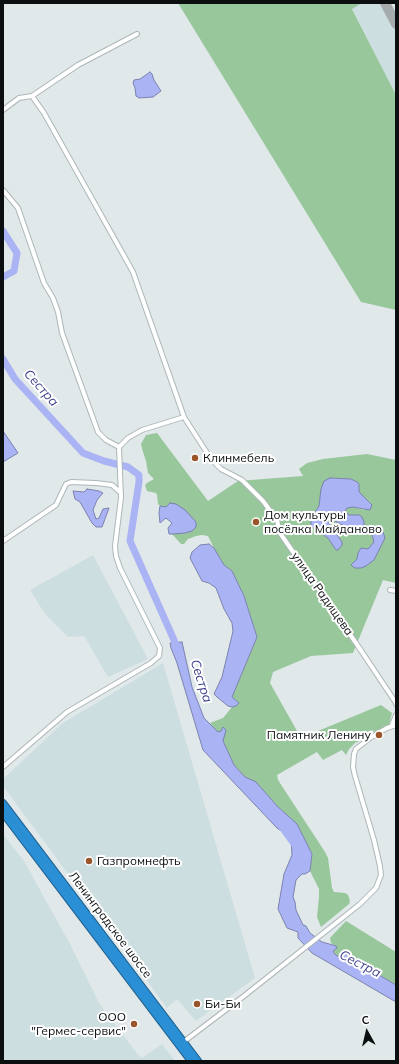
<!DOCTYPE html>
<meta charset="utf-8">
<style>
body{margin:0}
#map{position:relative;width:399px;height:1064px;overflow:hidden;background:#e0e8ea;font-family:Mulish,sans-serif}
canvas{display:block}
.frame{position:absolute;inset:0;border:4px solid #0c0f10;pointer-events:none}
.north{position:absolute;left:347px;top:1012px;width:40px;height:40px;-webkit-text-stroke:3px #fff;paint-order:stroke;rotate:352deg;font-size:11px;font-weight:700;line-height:16px;text-align:center;color:#0c0f10}
.north::after{content:'';display:block;margin:auto;width:14px;height:18px;background:#0c0f10;clip-path:polygon(50% 0,100% 100%,50% 72%,0 100%)}
</style>
<div id="map">
<canvas width="399" height="1064"></canvas>
<div class="frame"></div>
<div class="north">С</div>
</div>
<script>
const g = document.querySelector('canvas').getContext('2d');
g.lineJoin = 'round';
function fillPath(path, color) {
  g.fillStyle = color;
  g.fill(path, 'evenodd');
}
function toPath(rows) {
  const path = new Path2D();
  for (const r of rows) {
    path.moveTo(r[0], r[1]);
    for (let i = 2; i < r.length; i += 2) path.lineTo(r[i], r[i + 1]);
  }
  return path;
}
function trace(path, color, width, dash) {
  g.strokeStyle = color;
  g.lineWidth = width;
  g.lineCap = dash ? 'butt' : 'round';
  g.setLineDash(dash || []);
  g.stroke(path);
}
function label(font, color, halo, rows, align = 'center') {
  g.font = font + ' Mulish,sans-serif';
  g.lineWidth = 4;
  g.setLineDash([]);
  g.textBaseline = 'middle';
  g.strokeStyle = halo;
  g.fillStyle = color;
  for (const [text, x, y, turn = 0] of rows) {
    g.save();
    g.translate(x, y);
    g.rotate((+turn || 0) * Math.PI / 180);
    g.textAlign = isNaN(turn) ? turn : align;
    if (halo) g.strokeText(text, 0, 0);
    g.fillText(text, 0, 0);
    g.restore();
  }
}
fillPath(toPath([
 [362,3,385,3,396,24,396,95,352,8],
 [93,555,148,659,108,677,84,636,68,637,45,614,30,590],
 [163,663,255,978,196,1021,177,999,167,1008,3,786,3,779,63,723],
 [3,834,24,861,70,944,99,1003,139,1056,142,1058,162,1044,175,1061,3,1061]
]), '#cddee1');
fillPath(toPath([
 [178,3,362,3,352,9,396,95,396,310,361,302],
 [157,433,208,501,238,481,303,476,299,469,307,463,323,459,367,454,396,460,396,583,383,580,353,653,311,656,273,672,270,683,301,738,381,705,392,713,389,725,374,732,372,730,369,731,370,734,369,736,368,735,364,739,355,743,349,749,346,755,342,750,323,760,317,752,277,775,278,780,325,852,328,858,332,888,334,892,345,893,348,895,350,901,349,904,321,927,317,917,319,897,319,889,310,871,312,854,297,824,277,806,256,782,245,777,234,765,223,741,221,731,218,732,210,723,223,718,232,707,236,706,239,703,232,697,257,637,244,596,232,571,224,565,214,548,208,536,202,535,196,536,188,539,184,544,181,544,172,534,185,533,166,507,160,506,158,504,157,495,156,493,147,491,145,485,147,483,154,479,148,473,146,461,143,452,141,444,146,435],
 [330,478,351,479,359,484,359,491,360,493,364,498,370,502,364,510,353,507,347,508,345,511,349,515,359,515,341,525,336,521,326,516,326,518,339,536,336,549,328,538,312,527,311,518,319,506],
 [346,921,396,952,396,985,343,952,342,956,340,957,337,956,334,952,333,951,336,949,336,946,331,943,330,938]
]), '#97c79b');
const water = toPath([
 [150,72,152,74,154,80,161,91,153,97,139,98,136,96,135,88,133,83,134,80,140,79,150,72],
 [3,431,18,453,3,462,3,431],
 [330,478,351,479,357,482,359,484,359,491,360,493,372,505,370,510,353,507,347,508,345,511,349,515,359,515,362,517,364,522,364,526,358,528,352,529,346,527,326,516,326,519,342,542,342,545,338,550,336,550,328,538,312,527,311,524,311,518,319,506,321,489,324,481,330,478],
 [87,489,99,491,103,493,97,500,93,510,96,519,99,518,103,509,109,508,102,527,96,527,92,523,80,502,75,499,73,491,84,492,87,489],
 [170,503,176,504,185,510,196,522,196,527,192,531,185,533,172,534,169,534,168,528,172,523,166,518,160,523,159,513,160,506,166,507,170,503],
 [372,526,383,532,385,538,374,560,366,566,361,568,355,568,351,565,357,559,358,553,361,548,368,549,374,542,370,528,372,526],
 [209,544,214,548,224,565,232,571,244,596,257,637,232,697,239,703,236,706,232,707,228,706,217,697,214,694,222,677,233,631,232,623,224,609,216,588,209,583,202,581,190,558,192,552,200,545,209,544],
 [182,642,192,687,204,718,218,732,221,731,223,727,226,730,223,741,234,765,245,777,256,782,277,806,297,824,312,854,310,871,305,874,302,874,296,880,293,897,295,902,296,910,303,925,306,926,310,933,322,942,333,945,336,946,337,948,333,951,334,953,337,956,342,956,343,952,357,962,396,985,396,1002,312,953,298,938,298,932,287,928,278,909,284,874,292,855,291,838,277,828,203,750,177,663,171,648,170,643,182,642]
]);
fillPath(water, '#aab3f3');
trace(water, '#7b82af', 1);
trace(toPath([
 [3,231,17,253,14,271,3,277],
 [3,359,15,379,83,453,104,461,128,467,139,475,139,482,130,541,174,640,178,650],
 [282,827,297,848]
]), '#aab3f3', 7);
trace(toPath([
 [385,3,396,24]
]), '#a6acae', 10);
const minor = toPath([
 [32,96,78,65,137,34],
 [3,110,19,98,32,96,44,113,133,272,184,417,142,430,128,438,119,447,121,498,115,546,116,556,120,568,160,648,159,656,151,663,67,712,3,767],
 [3,190,18,208,44,283,53,298,58,312,62,333,98,432,106,440,119,447],
 [184,417,211,459,221,469,242,480,263,501,277,520,280,533,358,646,396,703,396,704],
 [3,541,56,505,66,484,71,482,96,483,112,485,121,493],
 [390,590,396,591],
 [392,725,396,715],
 [182,1043,244,996,360,904,376,888,381,875,380,866,374,840,355,776,353,767,354,754,356,749,370,738,387,728,396,725]
]);
const highway = toPath([
 [3,803,198,1061],
 [3,813,191,1061]
]);
trace(minor, '#aeb6b8', 6);
trace(highway, '#206290', 8);
trace(minor, '#fff', 4);
trace(highway, '#2b8fd5', 6);
for (const [x, y, r, color] of [
 [195,458,4,"#9b552b"],
 [256,522,4,"#9b552b"],
 [379,735,4,"#9b552b"],
 [89,861,4,"#9b552b"],
 [197,1004,4,"#9b552b"],
 [134,1024,4,"#9b552b"]
]) {
  const dot = new Path2D();
  dot.arc(x, y, r, 0, 2 * Math.PI);
  g.fillStyle = color;
  g.fill(dot);
  trace(dot, '#fff', 1.5);
}
label('12px', '#0c0f10', '#fff', [
 ["Клинмебель",203,458],
 ["Дом культуры",264,515],
 ["посёлка Майданово",264,529],
 ["Памятник Ленину",371,735,"right"],
 ["Газпромнефть",97,861],
 ["Би-Би",205,1004],
 ["ООО",126,1017,"right"],
 ["\"Гермес-сервис\"",126,1031,"right"]
], 'left');
label('12px', '#0c0f10', '#fff', [
 ["улица Радищева",322,594,55],
 ["Ленинградское шоссе",110,925,53]
]);
label('italic 13px', '#3f438e', '#fff', [
 ["Сестра",41,388,48],
 ["Сестра",201,681,72],
 ["Сестра",360,964,27]
]);
</script>
